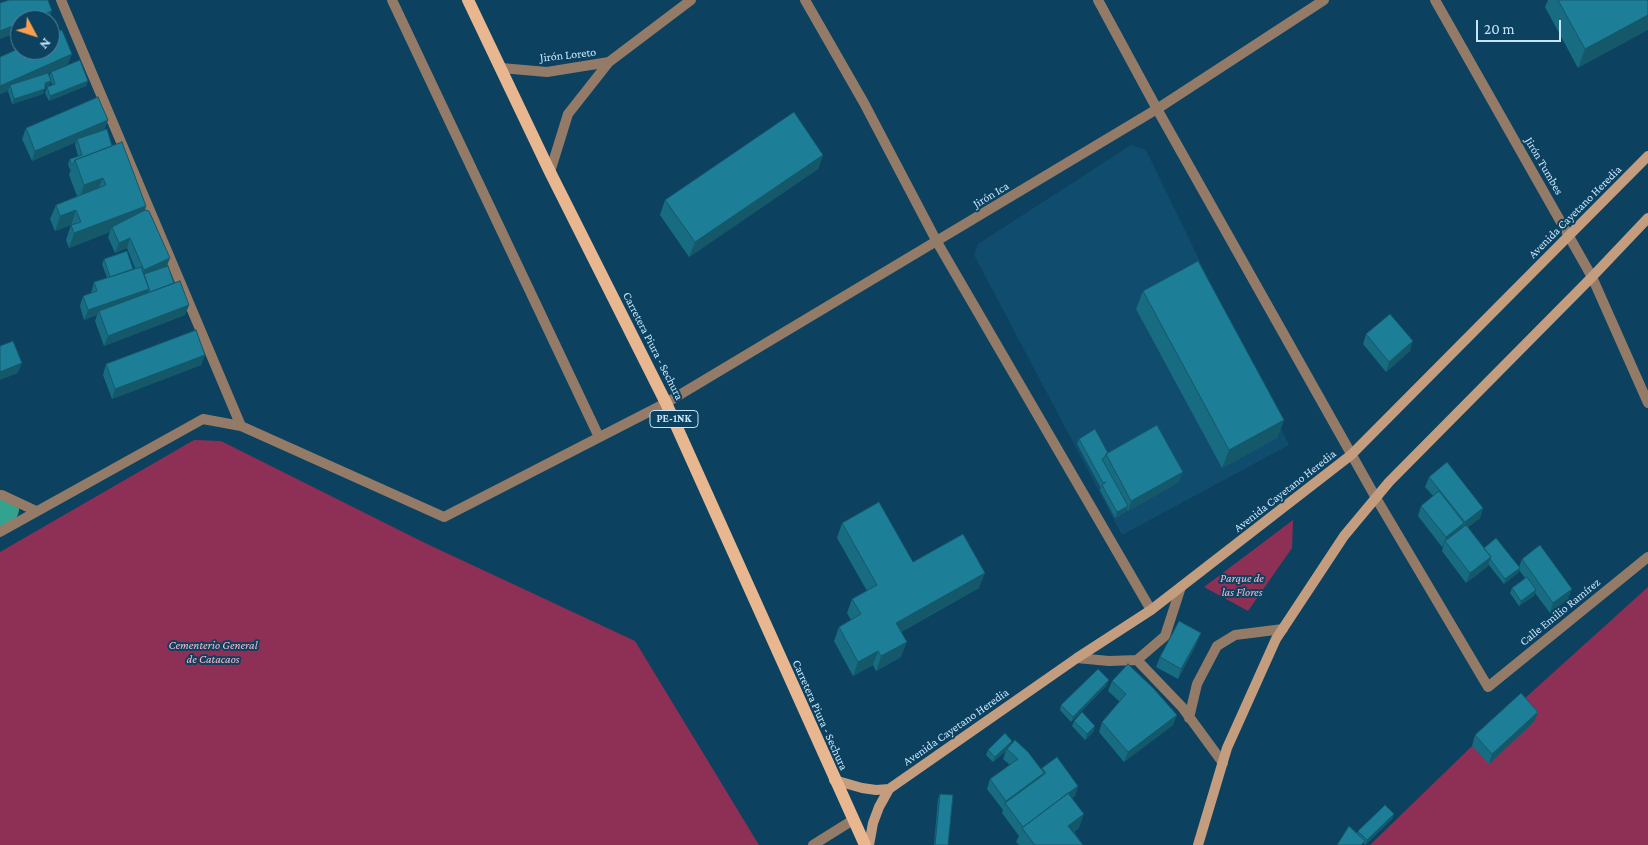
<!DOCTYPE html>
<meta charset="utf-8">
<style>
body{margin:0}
#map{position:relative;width:1648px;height:845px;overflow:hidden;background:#0c415f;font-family:"Crimson Pro",serif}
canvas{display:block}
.north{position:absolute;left:10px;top:10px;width:50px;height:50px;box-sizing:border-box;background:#0c415f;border:1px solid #56839e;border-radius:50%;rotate:130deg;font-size:14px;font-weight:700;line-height:20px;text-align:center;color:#c5e5fc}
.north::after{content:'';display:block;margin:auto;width:18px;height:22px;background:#fa9f4e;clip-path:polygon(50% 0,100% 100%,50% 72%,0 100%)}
.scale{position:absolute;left:1476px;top:20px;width:85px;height:22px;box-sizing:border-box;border:2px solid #c5e5fc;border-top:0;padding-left:6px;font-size:15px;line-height:18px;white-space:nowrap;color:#c5e5fc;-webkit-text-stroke:4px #0c415f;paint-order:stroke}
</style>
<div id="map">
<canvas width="1648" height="845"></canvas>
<div class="north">N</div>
<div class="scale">20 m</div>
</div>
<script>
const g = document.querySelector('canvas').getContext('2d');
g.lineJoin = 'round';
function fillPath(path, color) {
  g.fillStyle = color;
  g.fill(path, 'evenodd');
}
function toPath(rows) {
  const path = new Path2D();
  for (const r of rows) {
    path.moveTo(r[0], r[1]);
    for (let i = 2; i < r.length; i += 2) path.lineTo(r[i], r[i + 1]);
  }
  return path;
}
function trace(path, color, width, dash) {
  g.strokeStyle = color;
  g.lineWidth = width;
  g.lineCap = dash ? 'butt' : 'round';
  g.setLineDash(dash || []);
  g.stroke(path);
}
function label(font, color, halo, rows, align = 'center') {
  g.font = font + ' "Crimson Pro",serif';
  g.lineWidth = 4;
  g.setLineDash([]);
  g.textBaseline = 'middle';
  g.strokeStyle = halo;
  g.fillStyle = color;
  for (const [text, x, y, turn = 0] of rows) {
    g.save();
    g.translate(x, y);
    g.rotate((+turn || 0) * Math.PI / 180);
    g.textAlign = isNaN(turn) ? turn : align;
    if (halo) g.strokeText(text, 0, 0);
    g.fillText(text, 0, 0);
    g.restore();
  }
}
fillPath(toPath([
 [1131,145,1146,150,1289,445,1122,535,974,255,978,244]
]), '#104c6e');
fillPath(toPath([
 [194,440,221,441,425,543,635,641,759,845,0,845,0,552],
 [1293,520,1292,548,1248,611,1204,587],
 [1648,587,1648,845,1370,845,1472,746]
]), '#8e3055');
trace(toPath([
 [0,511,4,509]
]), '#33a28f', 30);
trace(toPath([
 [1077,658,1109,661,1137,660,1165,636,1181,587],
 [1137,660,1182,707,1223,763],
 [1189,718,1197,684,1217,646,1235,635,1283,629],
 [813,845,853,820]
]), '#937b68', 10);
trace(toPath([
 [61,0,241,426],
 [392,0,599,437],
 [805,0,864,103,937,242,1151,610],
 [1098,0,1157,109,1376,498,1488,687,1648,557],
 [1435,0,1592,277,1648,403],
 [501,68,547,72,609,62],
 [550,172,568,114,609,62,691,0],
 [0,495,2,495,36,511],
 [0,532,203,419,241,426,444,517,666,403,1157,109,1324,0]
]), '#937b68', 10);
trace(toPath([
 [834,780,862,788,876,790,889,789],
 [869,845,873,823,879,807,889,789,1077,658,1151,610,1351,455,1648,156],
 [1198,845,1227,748,1276,639,1344,536,1389,482,1592,277,1648,218]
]), '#c49d7e', 10);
trace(toPath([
 [468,0,550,172,666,403,865,845]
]), '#e9b78f', 12);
fillPath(toPath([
 [1548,0,1648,0,1578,68,1545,7],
 [0,57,68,64,48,73,49,76,51,72,88,81,86,86,49,101,45,93,47,87,52,85,51,81,49,86,45,87,43,94,12,104,8,91,0,94],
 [108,120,104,130,146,206,145,210,174,283,189,305,185,315,104,346,95,321,97,315,84,320,80,306,83,296,91,293,94,282,107,278,102,264,104,259,133,269,135,268,127,248,115,253,108,237,110,232,69,248,66,240,71,225,55,231,50,219,56,205,77,196,69,175,71,169,70,170,68,164,70,159,78,156,75,145,76,142,32,161,22,139,26,128],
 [823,155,818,169,689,257,660,215,665,200],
 [1143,291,1284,420,1277,438,1222,468,1136,309],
 [1366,334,1410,351,1386,372,1363,344],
 [205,355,201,365,112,399,103,375,106,364],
 [1079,439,1108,453,1179,482,1128,511,1127,509,1126,512,1115,518,1100,490,1101,488,1077,444],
 [1429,477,1483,508,1480,518,1468,527,1484,548,1519,567,1522,559,1568,599,1550,613,1535,593,1535,595,1519,606,1510,593,1512,588,1525,578,1519,570,1518,573,1504,584,1488,564,1487,567,1466,583,1442,551,1443,547,1442,547,1418,516,1421,506,1433,496,1425,487],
 [842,523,913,562,979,588,901,632,901,657,876,671,873,665,853,676,834,641,839,627,851,620,847,613,852,599,867,591,837,538],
 [1197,643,1178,679,1156,667,1160,657],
 [1112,681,1177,715,1173,725,1124,762,1099,732,1102,722,1120,702,1108,691],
 [1107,685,1071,722,1060,710,1061,705],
 [1074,721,1094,731,1085,740,1072,726],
 [1534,722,1489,764,1472,746,1475,735],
 [1012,744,1041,770,1042,768,1078,786,1075,796,1072,798,1079,828,1074,832,1083,845,1019,845,1016,842,1019,836,1002,813,1003,810,987,789,990,779,1010,765,1003,759,1006,751,993,762,986,755,988,750],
 [940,794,948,845,934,845,938,799],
 [1394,814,1392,819,1365,845,1357,833,1358,831]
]), '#186c82');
fillPath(toPath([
 [52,11,49,20,28,20],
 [1648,15,1648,30,1578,68,1585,49],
 [20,23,20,32,0,39,0,31],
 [72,54,68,64,11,89,10,85,8,91,0,94,0,86],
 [51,81,49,86,43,88,45,83],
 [88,81,86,86,49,101,50,96],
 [45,89,43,94,12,104,14,99],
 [108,120,104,130,77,139,76,142,32,161,35,151],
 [823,155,818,169,689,257,695,242],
 [103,178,97,192,79,200,84,185],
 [146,206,141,220,112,227,110,232,69,248,74,233],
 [76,210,71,225,55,231,60,216],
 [130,238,127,248,115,253,119,243],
 [170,258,166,268,140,280,144,270],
 [149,289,145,299,99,311,97,315,84,320,88,310],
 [189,305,185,315,104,346,108,336],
 [1413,341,1410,351,1386,372,1389,362],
 [205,355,201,365,112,399,115,389],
 [22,363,18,373,0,380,0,372],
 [1284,420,1277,438,1222,468,1229,450],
 [1183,472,1179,482,1128,511,1131,501],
 [1128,506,1126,512,1115,518,1117,512],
 [1483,508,1480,518,1462,532,1465,522],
 [1464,523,1460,534,1445,541,1443,547,1442,547,1446,537],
 [1491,557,1487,567,1466,583,1470,573],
 [1520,568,1518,573,1504,584,1505,579],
 [985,573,979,588,891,637,896,623],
 [1572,589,1568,599,1550,613,1553,603],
 [1536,590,1535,595,1519,606,1521,601],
 [1201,633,1197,643,1178,679,1181,669],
 [907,642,901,657,876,671,881,656],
 [878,651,873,665,853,676,858,662],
 [1109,680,1107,685,1071,722,1073,717],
 [1538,712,1534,722,1489,764,1492,754],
 [1177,715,1173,725,1124,762,1128,752],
 [1095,726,1094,731,1085,740,1087,734],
 [1012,741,1010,747,1007,749,1006,751,993,762,995,757],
 [1044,773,1040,783,1005,803,1002,811,1006,801],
 [1078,786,1075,796,1025,833,1022,829],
 [1084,814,1079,828,1063,840,1068,826],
 [1394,814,1392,819,1365,845,1367,840]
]), '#14586a');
const building = toPath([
 [9,0,48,0,52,11,28,20,20,20,20,23,0,31,0,3,9,0],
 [1558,0,1648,0,1648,15,1585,49,1558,0],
 [62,30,72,54,0,86,0,57,20,48,20,50,50,50,50,35,62,30],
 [80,60,88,81,50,96,47,87,55,84,51,72,80,60],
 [48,73,51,81,45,83,45,89,14,99,10,85,48,73],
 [98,97,108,120,35,151,26,128,98,97],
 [794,112,823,155,695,242,665,200,794,112],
 [107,129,112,146,75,160,73,164,71,165,70,159,82,155,77,139,107,129],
 [122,142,146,206,74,233,71,225,81,222,76,210,60,216,56,205,106,185,103,178,84,185,75,160,122,142],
 [145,210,149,211,170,258,144,270,130,238,119,243,112,227,145,210],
 [127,251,133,269,110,277,104,259,127,251],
 [1198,261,1284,420,1229,450,1143,291,1198,261],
 [168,266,174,283,150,292,144,274,168,266],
 [141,267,149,289,88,310,83,296,97,291,94,282,141,267],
 [180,281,189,305,108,336,99,311,180,281],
 [1390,314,1413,341,1389,362,1366,334,1390,314],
 [196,330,205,355,115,389,106,364,196,330],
 [13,341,22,363,0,372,0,346,13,341],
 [1157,425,1183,472,1131,501,1106,454,1157,425],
 [1095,429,1108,453,1106,454,1105,457,1102,459,1128,506,1117,512,1102,485,1106,482,1103,483,1079,439,1095,429],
 [1447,462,1483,508,1465,522,1429,477,1447,462],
 [1439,491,1464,523,1446,537,1421,506,1439,491],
 [879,502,913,562,963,534,985,573,896,623,907,642,881,656,878,651,858,662,839,627,861,614,852,599,877,585,842,523,879,502],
 [1466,525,1491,557,1470,573,1445,541,1466,525],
 [1496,538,1520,568,1505,579,1490,559,1491,557,1484,548,1496,538],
 [1540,545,1572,589,1553,603,1522,559,1540,545],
 [1527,577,1536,590,1521,601,1512,588,1527,577],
 [1179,621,1201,633,1181,669,1160,657,1179,621],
 [1128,664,1154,689,1177,715,1128,752,1102,722,1126,694,1112,681,1128,664],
 [1098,669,1109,680,1073,717,1061,705,1098,669],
 [1521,693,1538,712,1492,754,1475,735,1521,693],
 [1082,712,1095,726,1087,734,1074,721,1082,712],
 [1005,733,1012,741,995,757,988,750,1005,733],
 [1015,740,1028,752,1044,773,1006,801,990,779,1018,759,1007,749,1015,740],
 [1057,757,1078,786,1023,827,1005,803,1046,773,1042,768,1057,757],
 [1068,793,1084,814,1068,826,1083,845,1035,845,1022,828,1068,793],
 [940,794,953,795,948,845,935,845,940,794],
 [1385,805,1394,814,1367,840,1358,831,1385,805],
 [1349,826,1365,841,1361,845,1337,845,1349,826]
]);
fillPath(building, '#1c7e97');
trace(building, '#14586a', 1);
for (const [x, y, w] of [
 [674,419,48]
]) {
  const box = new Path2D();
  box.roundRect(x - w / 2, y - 8.5, w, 17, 4);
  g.fillStyle = '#0c415f';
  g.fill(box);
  trace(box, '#c5e5fc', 1);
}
label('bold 11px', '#c5e5fc', null, [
 ["PE-1NK",674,419]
]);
label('12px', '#c5e5fc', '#0c415f', [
 ["Jirón Loreto",568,55,-6],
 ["Jirón Tumbes",1544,166,60],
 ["Jirón Ica",991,195,-31],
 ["Avenida Cayetano Heredia",1575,212,-45],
 ["Carretera Piura - Sechura",653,346,63],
 ["Avenida Cayetano Heredia",1285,491,-38],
 ["Calle Emilio Ramírez",1560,612,-39],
 ["Carretera Piura - Sechura",820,715,66],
 ["Avenida Cayetano Heredia",956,727,-35]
]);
label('italic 12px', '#fab8cb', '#0c415f', [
 ["Parque de",1242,578],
 ["las Flores",1242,592],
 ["Cementerio General",213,645],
 ["de Catacaos",213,659]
]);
</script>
